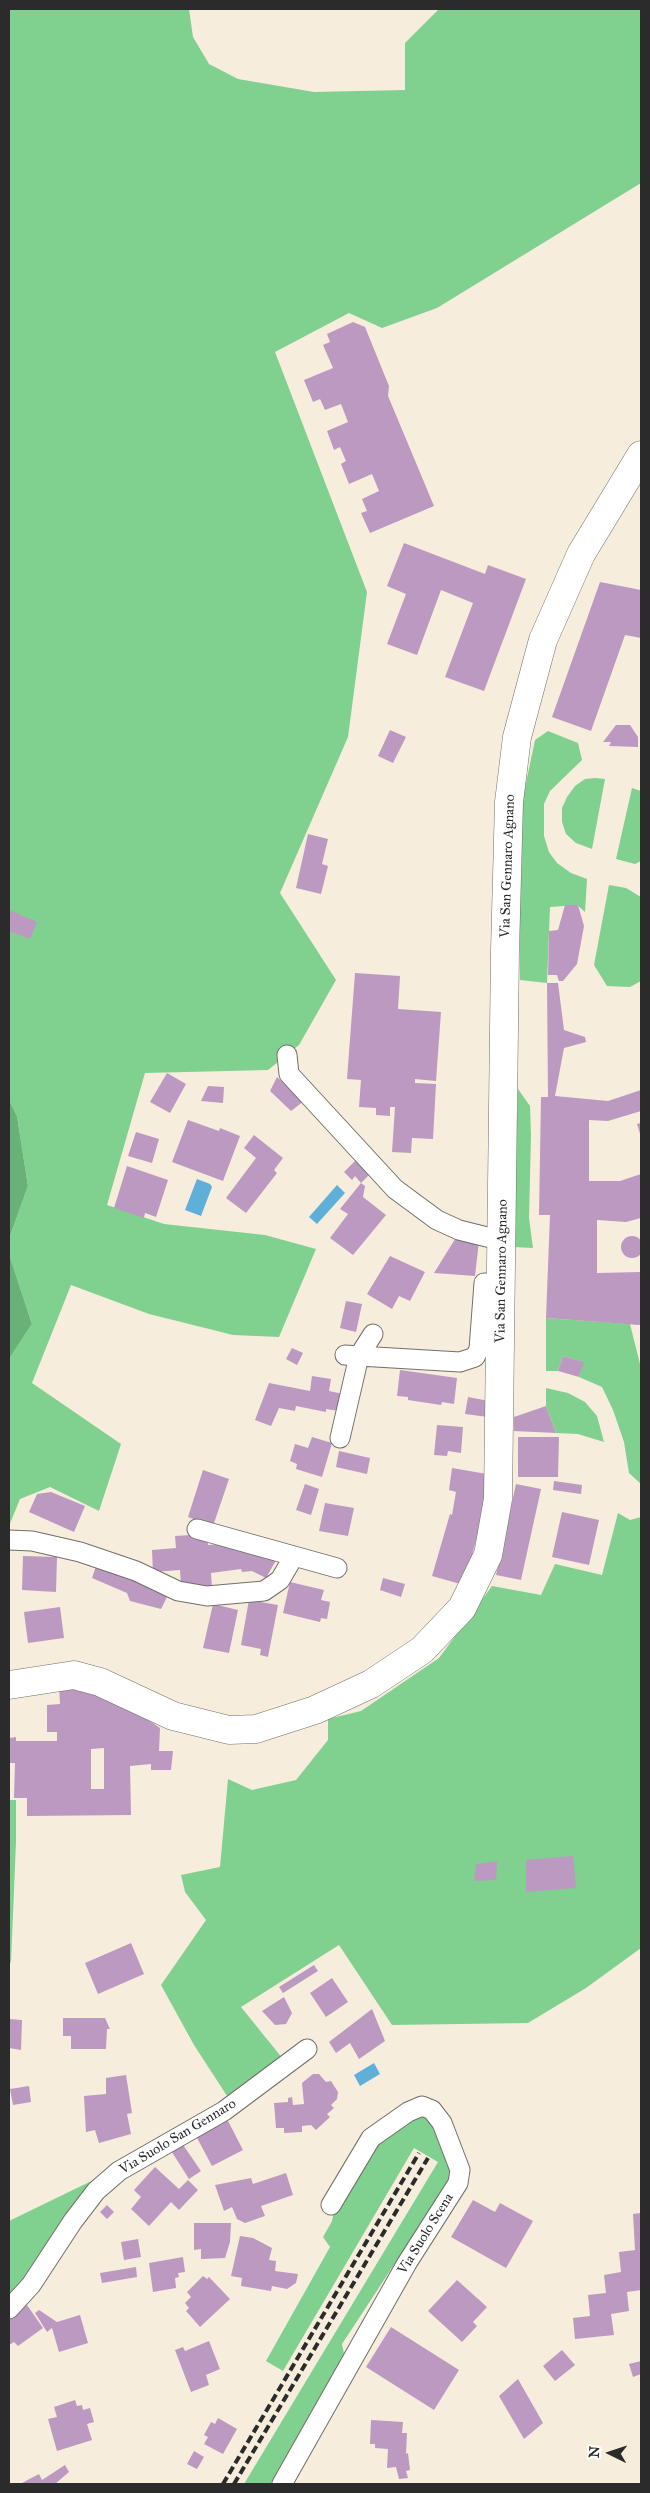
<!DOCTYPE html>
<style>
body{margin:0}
#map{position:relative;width:650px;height:2493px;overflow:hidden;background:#f7eddc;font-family:"IM FELL Great Primer",serif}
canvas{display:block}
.frame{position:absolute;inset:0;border:10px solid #2b2b2b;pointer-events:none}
.north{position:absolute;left:585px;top:2428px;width:50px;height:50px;-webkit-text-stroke:4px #fff;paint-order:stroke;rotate:274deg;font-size:14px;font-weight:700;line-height:20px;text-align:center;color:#2b2b2b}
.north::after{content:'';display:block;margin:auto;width:18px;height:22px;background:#2b2b2b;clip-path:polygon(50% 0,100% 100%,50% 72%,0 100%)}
</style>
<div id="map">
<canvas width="650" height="2493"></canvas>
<div class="frame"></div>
<div class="north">N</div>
</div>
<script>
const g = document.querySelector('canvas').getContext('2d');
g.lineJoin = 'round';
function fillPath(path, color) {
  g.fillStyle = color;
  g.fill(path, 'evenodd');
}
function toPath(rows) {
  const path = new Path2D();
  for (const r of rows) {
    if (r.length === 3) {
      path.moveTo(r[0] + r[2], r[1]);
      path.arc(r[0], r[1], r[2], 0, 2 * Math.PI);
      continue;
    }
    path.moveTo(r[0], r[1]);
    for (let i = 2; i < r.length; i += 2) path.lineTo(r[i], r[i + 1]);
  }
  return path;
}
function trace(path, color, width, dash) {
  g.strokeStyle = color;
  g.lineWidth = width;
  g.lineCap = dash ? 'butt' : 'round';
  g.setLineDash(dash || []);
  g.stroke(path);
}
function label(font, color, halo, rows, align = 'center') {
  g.font = font + ' "IM FELL Great Primer",serif';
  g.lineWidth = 4;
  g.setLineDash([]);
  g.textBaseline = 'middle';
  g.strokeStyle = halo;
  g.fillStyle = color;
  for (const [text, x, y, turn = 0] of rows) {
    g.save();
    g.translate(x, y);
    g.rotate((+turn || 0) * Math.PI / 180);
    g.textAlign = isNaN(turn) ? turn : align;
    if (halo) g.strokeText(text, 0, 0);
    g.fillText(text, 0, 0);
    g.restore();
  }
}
fillPath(toPath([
 [9,9,189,9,193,37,209,64,238,79,314,92,405,90,405,43,439,9,641,9,641,183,437,308,382,328,349,313,275,352,367,592,348,737,280,893,336,980,299,1045,268,1070,145,1073,107,1205,164,1224,265,1235,316,1249,279,1337,233,1335,149,1314,71,1285,32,1383,121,1444,99,1511,50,1487,20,1499,9,1526,9,1359,32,1324,9,1254,9,1239,28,1186,17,1116,9,1100],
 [548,731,578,743,582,760,550,791,544,804,544,836,549,852,557,863,571,873,587,879,585,912,577,905,550,907,547,983,520,980,519,854,522,802,535,740],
 [595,778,605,779,592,849,576,843,566,834,562,822,562,808,567,797,575,786,585,779],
 [632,788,641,791,641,861,635,864,616,859],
 [609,885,626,888,641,897,641,981,630,987,607,986,594,965],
 [518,1089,530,1106,531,1135,529,1218,533,1248,513,1247],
 [546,1318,630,1324,641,1368,641,1484,629,1473,624,1442,613,1410,602,1387,579,1377,583,1362,563,1356,558,1371,546,1371],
 [546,1388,568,1393,585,1402,597,1416,604,1442,578,1434,556,1433,546,1406],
 [618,1513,630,1520,641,1517,641,1948,586,1988,528,2023,392,2025,339,1945,241,2007,287,2064,229,2099,194,2045,161,1985,206,1920,185,1892,181,1875,220,1867,228,1779,252,1790,296,1780,328,1740,328,1719,361,1711,439,1658,492,1586,541,1595,555,1564,602,1575],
 [9,1800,16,1800,16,1842,11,1962,9,1964],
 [424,2114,434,2122,453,2171,449,2192,399,2257,342,2344,346,2363,275,2484,244,2484,438,2162,414,2148,283,2371,266,2361,330,2247,323,2237,332,2221,336,2202,375,2141],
 [110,2172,9,2302,9,2221]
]), '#80d090');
fillPath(toPath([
 [9,1100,17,1116,28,1186,9,1239],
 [9,1254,32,1324,9,1359]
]), '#68b27a');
fillPath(toPath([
 [197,1179,210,1184,212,1187,201,1216,185,1210],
 [337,1185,345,1193,317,1224,309,1217],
 [374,2063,380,2074,360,2086,354,2075]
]), '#5fafd9');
fillPath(toPath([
 [353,322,365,327,389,386,388,396,434,506,370,533,361,513,367,511,362,499,379,491,372,474,349,484,341,464,346,461,340,447,334,450,327,431,348,422,341,404,325,410,320,399,313,402,304,380,333,368,323,345,330,342,327,334],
 [404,543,485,574,488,565,526,579,484,691,445,677,473,603,441,590,417,655,387,644,406,594,387,586],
 [600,582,641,590,641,638,625,635,591,731,552,717],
 [616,725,630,725,638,737,638,747,609,746,611,742,603,742],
 [390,730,406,737,393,763,378,756],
 [308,834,328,839,322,864,328,866,321,894,296,888],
 [565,905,578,905,584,926,577,964,563,981,559,981,557,975,548,975,549,931,558,930],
 [9,910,37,922,30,939,9,931],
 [355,973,400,976,398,1009,441,1012,436,1081,415,1079,415,1083,436,1084,433,1139,412,1138,411,1153,392,1152,395,1107,390,1107,390,1116,376,1115,376,1108,359,1107,361,1080,347,1079],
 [547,983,558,983,564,1030,585,1037,586,1042,564,1048,555,1096,608,1101,641,1090,641,1111,608,1121,589,1120,589,1181,620,1181,641,1174,641,1218,626,1222,597,1220,597,1273,641,1272,641,1324,639,1325,546,1318,550,1215,539,1215,541,1097,548,1097],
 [167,1073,186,1084,170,1113,150,1102],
 [277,1077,304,1101,291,1111,270,1091],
 [208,1086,224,1087,223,1103,201,1101],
 [188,1120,219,1131,220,1128,240,1136,223,1181,172,1162],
 [641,1123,641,1137,637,1124],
 [136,1132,159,1139,152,1163,128,1156],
 [254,1135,283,1158,274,1170,277,1173,246,1213,226,1198,256,1158,244,1148],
 [358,1158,372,1172,361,1183,365,1186,363,1197,386,1215,353,1255,330,1238,348,1214,340,1209,361,1183,355,1176,352,1180,344,1172],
 [127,1166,168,1180,156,1217,145,1213,144,1218,114,1208],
 [457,1236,479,1241,475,1276,434,1273],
 [632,1247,11],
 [390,1256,425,1272,410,1301,399,1296,392,1309,367,1294],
 [346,1301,362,1304,356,1332,340,1328],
 [292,1348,303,1353,297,1365,286,1359],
 [563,1356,584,1362,579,1377,558,1371],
 [400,1370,457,1378,454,1404,442,1402,441,1405,408,1400,408,1397,397,1396],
 [312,1376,331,1379,329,1391,343,1394,340,1411,326,1409,326,1412,296,1406,295,1411,279,1408,271,1426,255,1420,269,1383,310,1391],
 [468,1397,489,1401,488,1417,465,1414],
 [546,1406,556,1433,514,1431,514,1417],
 [437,1425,463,1427,461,1453,448,1451,447,1456,434,1455],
 [312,1437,332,1443,322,1477,296,1469,297,1464,290,1461,295,1444,308,1448],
 [518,1437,559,1437,558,1477,518,1477],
 [339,1451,370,1458,367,1474,336,1467],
 [452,1468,487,1474,481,1522,464,1585,432,1576,450,1514,452,1515,456,1492,449,1490],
 [203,1470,229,1479,213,1526,188,1517],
 [554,1481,582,1485,581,1494,553,1490],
 [305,1484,319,1489,311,1515,296,1510],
 [516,1484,541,1489,521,1580,496,1575],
 [51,1492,85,1506,74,1532,29,1512,37,1494],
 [325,1503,354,1508,348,1536,319,1531],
 [562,1512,599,1520,589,1565,552,1557],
 [207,1534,208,1545,223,1544,279,1555,266,1578,252,1571,242,1572,241,1569,211,1573,212,1589,194,1588,194,1584,181,1585,180,1570,153,1572,152,1550,176,1548,175,1536],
 [23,1556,57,1557,56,1592,22,1590],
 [97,1563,169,1593,161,1609,130,1601,127,1593,92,1578],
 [383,1578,405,1584,401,1597,380,1590],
 [290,1582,324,1590,321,1600,330,1602,327,1619,321,1618,320,1622,283,1613],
 [249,1600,278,1605,268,1657,260,1655,261,1649,241,1645],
 [213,1604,238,1610,229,1653,203,1648],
 [60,1607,64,1638,28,1643,24,1612],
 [59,1686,89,1689,129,1707,160,1728,159,1751,173,1751,171,1770,151,1770,151,1764,130,1766,131,1815,27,1816,27,1798,14,1798,15,1763,9,1763,9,1738,16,1737,16,1741,57,1741,57,1732,47,1732,47,1705,60,1704],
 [104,1748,104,1789,91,1789,91,1749],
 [573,1856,576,1888,526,1892,526,1860],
 [497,1861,496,1880,474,1881,476,1864],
 [131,1943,144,1974,98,1994,85,1963],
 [314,1965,318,1971,283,1993,279,1987],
 [332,1978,348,2002,326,2017,310,1993],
 [284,1997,292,2013,286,2024,275,2025,262,2011],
 [372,2009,385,2041,359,2059,350,2043,336,2053,329,2042],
 [63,2018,105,2018,110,2029,107,2029,106,2049,71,2049,71,2036,63,2036],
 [9,2019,22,2020,21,2050,9,2048],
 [313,2074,319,2074,326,2082,331,2081,338,2092,337,2099,331,2105,334,2108,327,2114,330,2117,316,2130,311,2125,302,2126,302,2132,284,2133,284,2128,276,2128,274,2103,288,2102,288,2098,292,2097,293,2105,304,2104,302,2083],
 [126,2075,132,2113,127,2114,131,2134,99,2143,95,2130,86,2132,84,2096,106,2094,106,2078],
 [29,2086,31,2102,13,2105,10,2089],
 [227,2119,243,2150,212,2166,196,2136],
 [181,2142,201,2171,189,2179,170,2149],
 [155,2167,179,2189,188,2180,198,2190,179,2210,171,2202,149,2226,131,2209,141,2197,134,2190],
 [286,2173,293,2195,261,2206,265,2216,245,2223,237,2219,232,2207,224,2211,215,2185,251,2178,253,2184],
 [473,2200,495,2212,500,2203,533,2221,506,2268,451,2237],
 [107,2205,114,2212,107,2219,100,2212],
 [641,2213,641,2290,627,2292,629,2311,611,2314,614,2335,575,2339,573,2318,590,2316,588,2295,606,2293,604,2275,621,2272,619,2252,635,2250,633,2214],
 [194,2223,231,2223,230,2242,225,2258,201,2259,201,2249,194,2250],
 [240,2236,253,2238,272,2248,269,2260,276,2261,275,2271,298,2274,296,2283,287,2289,272,2286,271,2291,241,2286,242,2278,231,2276],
 [138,2239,141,2257,124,2260,121,2242],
 [183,2257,185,2272,178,2273,179,2277,175,2278,176,2288,153,2292,149,2263],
 [136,2267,137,2277,102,2283,100,2273],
 [203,2276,207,2279,209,2277,230,2299,200,2327,186,2311,189,2308,185,2303,191,2297,187,2292],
 [457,2280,487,2307,473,2322,477,2326,462,2342,428,2311],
 [27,2305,43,2328,18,2346,14,2342,9,2345,9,2318],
 [39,2310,57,2322,80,2315,88,2343,59,2352,52,2328,47,2332,35,2313],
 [391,2327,459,2370,434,2410,366,2367],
 [209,2341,220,2369,206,2375,209,2385,191,2392,175,2350,183,2347,185,2351],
 [562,2350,575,2365,555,2381,543,2366],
 [641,2361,641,2374,633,2377,629,2364],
 [518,2379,543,2423,524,2439,499,2396],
 [75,2400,77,2406,82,2405,83,2410,90,2408,94,2422,87,2424,92,2440,57,2451,48,2419,57,2417,54,2407],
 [218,2418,237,2429,223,2454,204,2444,208,2437,204,2435,211,2422,215,2424],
 [371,2420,403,2422,402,2433,407,2433,406,2454,408,2453,410,2470,406,2471,408,2478,399,2479,396,2467,387,2468,388,2449,375,2448,375,2444,370,2444],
 [194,2451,204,2457,197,2469,187,2464],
 [65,2465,69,2472,55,2484,20,2484,39,2474,42,2480]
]), '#bb99c1');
const minor = toPath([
 [287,1055,289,1074,395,1189,437,1220,459,1230,503,1241],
 [345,1355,359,1356,373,1334],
 [340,1438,359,1356,460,1362,475,1357,479,1349,484,1283,502,1284],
 [9,1540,32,1541,80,1552,136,1571,178,1591,207,1596,264,1591,280,1580,294,1556,197,1529],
 [294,1556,337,1568],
 [9,2309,31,2285,73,2221,96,2191,119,2171,224,2111,307,2049],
 [282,2484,407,2263,458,2183,460,2170,442,2123,432,2110,422,2106,408,2112,371,2138,331,2205]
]);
const primary = toPath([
 [9,1685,74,1675,100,1682,173,1716,229,1730,256,1729,315,1710,371,1684,422,1650,462,1608,488,1555,498,1499,505,951,509,802,517,737,543,640,581,554,641,455]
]);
trace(minor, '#726f69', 21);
trace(primary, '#726f69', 29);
trace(minor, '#fff', 19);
trace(primary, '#fff', 28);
trace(toPath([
 [223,2484,419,2153],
 [234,2484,428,2158]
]), '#2b2b2b', 4, [8, 4]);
label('14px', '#2b2b2b', '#fff', [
 ["Via San Gennaro Agnano",508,866,-88],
 ["Via San Gennaro Agnano",502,1271,-89],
 ["Via Suolo San Gennaro",178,2137,-31],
 ["Via Suolo Scena",426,2234,-58]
]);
</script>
